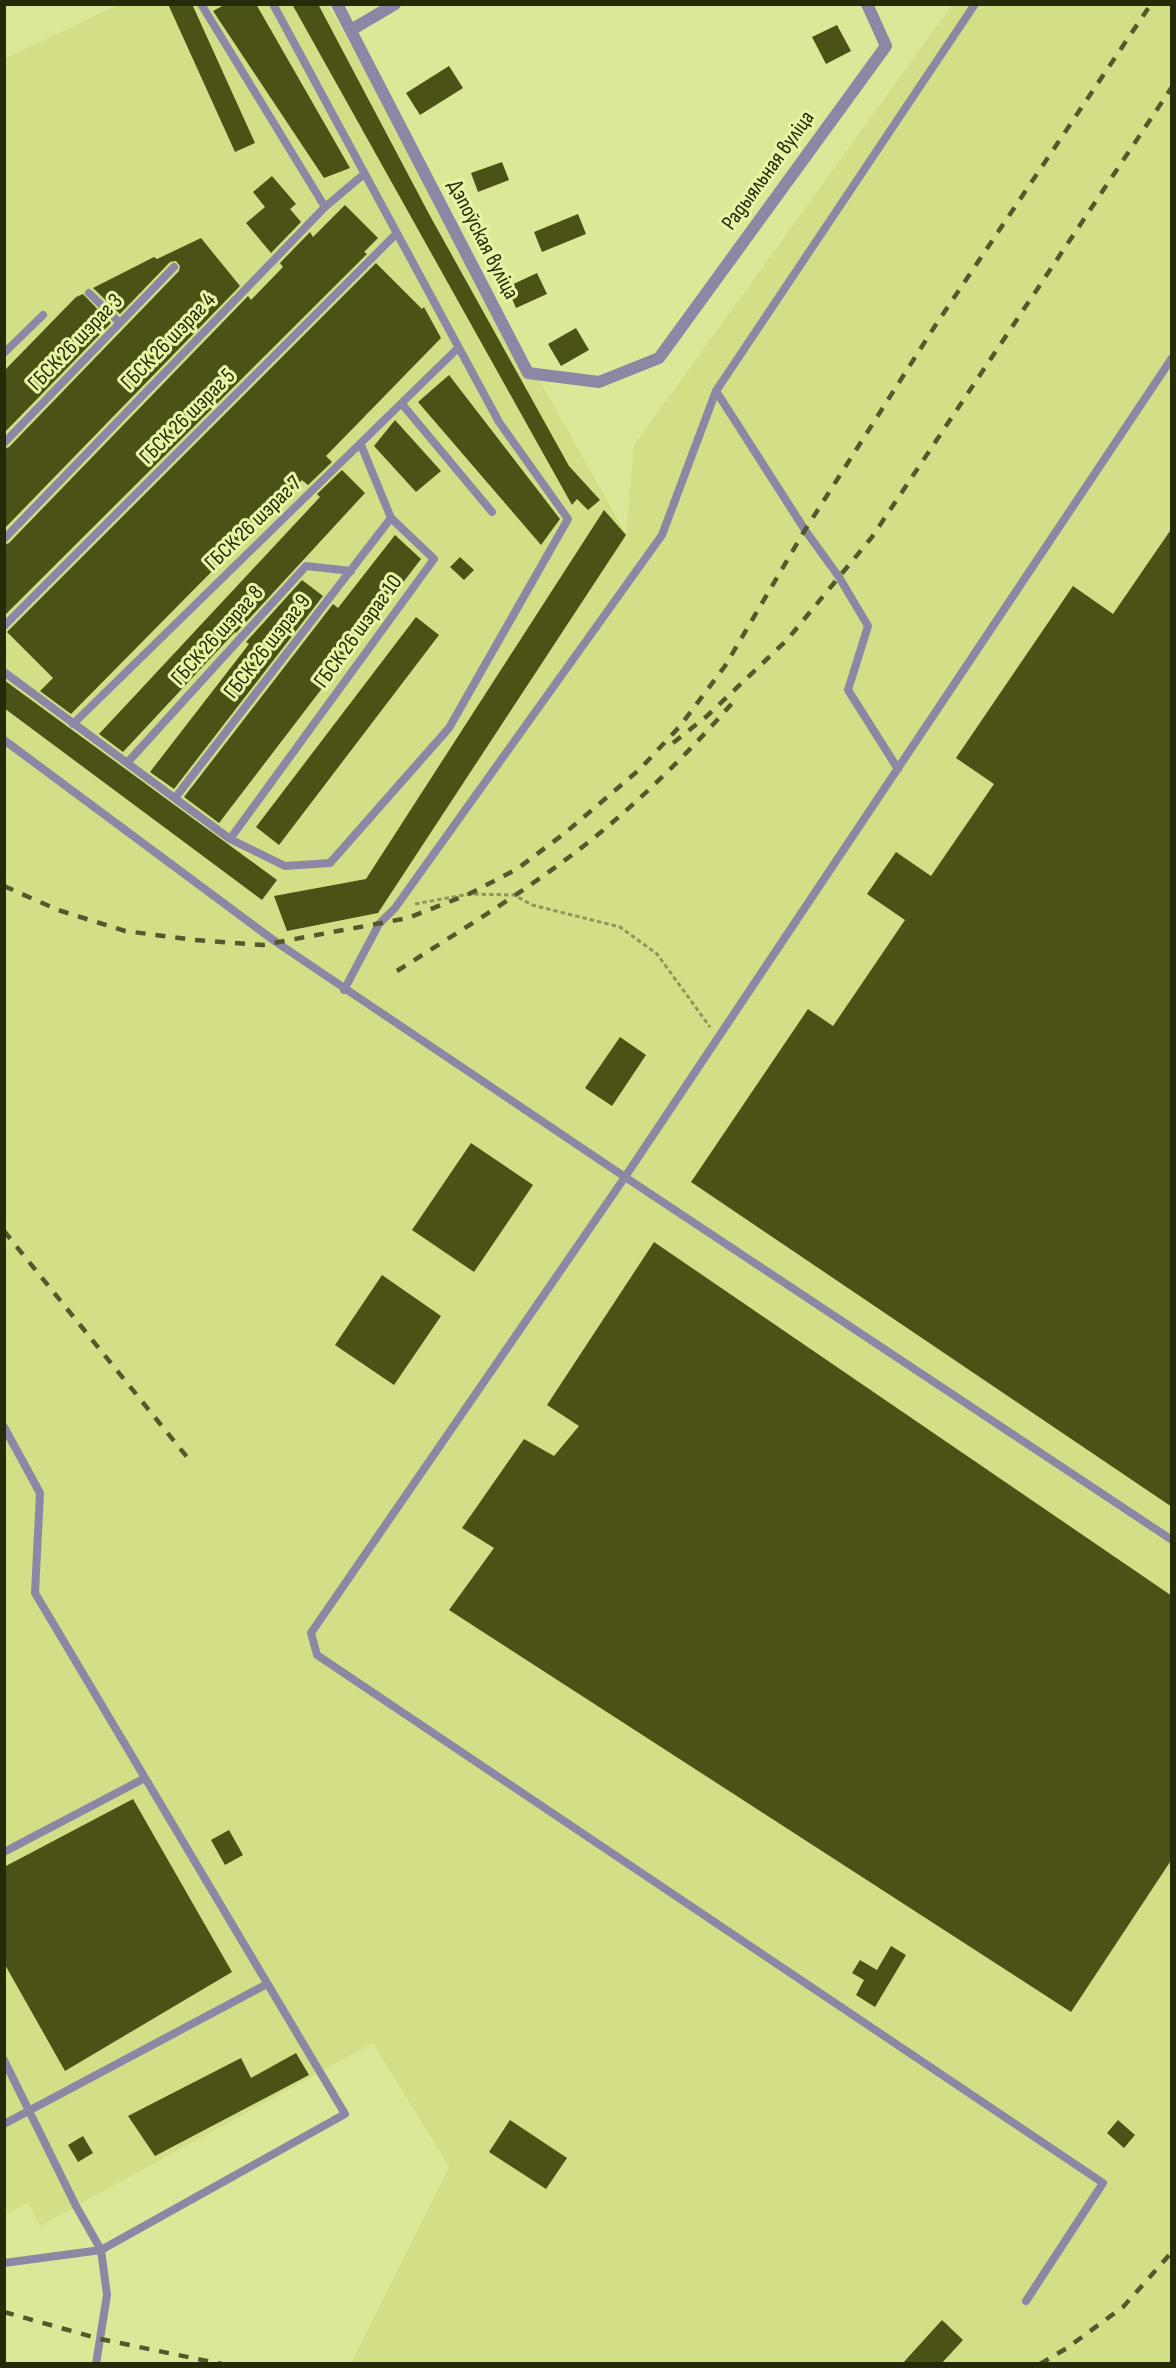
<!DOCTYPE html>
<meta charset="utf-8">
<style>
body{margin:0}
#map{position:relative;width:1176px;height:2368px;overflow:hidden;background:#dde798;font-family:"Sofia Sans Condensed",sans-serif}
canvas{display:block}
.frame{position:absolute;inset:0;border:6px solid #272a09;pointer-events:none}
</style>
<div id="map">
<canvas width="1176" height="2368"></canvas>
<div class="frame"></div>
</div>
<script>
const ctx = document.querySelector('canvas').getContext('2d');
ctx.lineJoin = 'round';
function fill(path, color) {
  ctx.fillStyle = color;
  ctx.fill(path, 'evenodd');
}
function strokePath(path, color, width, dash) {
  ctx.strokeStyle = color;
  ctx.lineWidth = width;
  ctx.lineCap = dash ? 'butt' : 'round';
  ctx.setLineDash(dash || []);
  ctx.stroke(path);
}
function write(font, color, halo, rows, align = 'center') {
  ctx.font = font + ' "Sofia Sans Condensed",sans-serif';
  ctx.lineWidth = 6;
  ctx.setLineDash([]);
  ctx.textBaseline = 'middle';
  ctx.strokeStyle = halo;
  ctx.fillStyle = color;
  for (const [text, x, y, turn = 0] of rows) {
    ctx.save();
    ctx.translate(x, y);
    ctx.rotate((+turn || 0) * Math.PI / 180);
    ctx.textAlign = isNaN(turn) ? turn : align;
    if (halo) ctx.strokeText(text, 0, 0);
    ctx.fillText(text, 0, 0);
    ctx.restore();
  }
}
const built = new Path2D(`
 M118,5H328L626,534L634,445L952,5H1171V2363H351L449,2167L373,2043L40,2226L28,2203L5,2215L4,59Z`);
const building = new Path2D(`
 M168,4H192L255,143L235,152Z
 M226,4H256L350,168L324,178L213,11Z
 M292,4H318L429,214L569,466L600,500L588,510L577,499L572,505Z
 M837,25L851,51L826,64L812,37Z
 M449,66L463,88L420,115L406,93Z
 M502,162L509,180L478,192L471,173Z
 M272,176L296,204L290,209L301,222L271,253L246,223L265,207L253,192Z
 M345,205L378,238L364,252L367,254L4,616V545L9,543L248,296L251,300L283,267L280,263L310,232L313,237Z
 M578,214L586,234L542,252L534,232Z
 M201,238L240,286L4,529V449L9,447L179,271L180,266L176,261L170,262L120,314L93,288L154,257L157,259Z
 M376,263L422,309L424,307L441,338L326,456L332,462L308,485L302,480L71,714L40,691L53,678L7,632Z
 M537,273L547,294L516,308L507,287Z
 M83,294L111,323L4,433V371L76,297Z
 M576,328L589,350L561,366L548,344Z
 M449,375L560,519L541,545L418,402Z
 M395,420L441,471L416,492L374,446Z
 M342,470L365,493L236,633L235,632L123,752L99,734L320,497L317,494Z
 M604,510L626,535L378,913L287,931L274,896L366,879Z
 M1172,528V1507L691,1182L808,1009L833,1026L905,920L867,894L896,852L931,876L994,784L956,758L1073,586L1113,614Z
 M395,535L421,559L219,823L184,797L333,604L338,608Z
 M460,557L474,570L464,580L450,567Z
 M302,580L323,596L174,789L150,772L249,644L246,642Z
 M416,617L439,635L279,845L256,827Z
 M4,680L277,880L262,900L4,708Z
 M620,1037L646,1055L612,1106L585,1088Z
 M471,1143L533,1185L474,1272L412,1230Z
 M654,1242L1172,1596V1859L1071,2012L449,1610L494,1548L462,1528L524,1439L554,1456L579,1426L547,1405Z
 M382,1275L441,1316L394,1385L335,1345Z
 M133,1799L232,1972L65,2071L4,1963V1867Z
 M229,1830L243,1855L225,1865L211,1840Z
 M891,1946L906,1955L875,2007L856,1995L864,1980L852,1973L860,1960L877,1970Z
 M296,2053L309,2075L155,2156L128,2116L241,2058L251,2078Z
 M510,2120L567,2158L546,2189L489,2152Z
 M1118,2120L1135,2135L1124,2148L1107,2133Z
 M83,2136L93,2153L78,2162L68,2145Z
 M942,2320L963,2340L941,2364H902Z`);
const path = new Path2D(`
 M415,904L469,894L514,895L532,905L620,927L657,954L710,1027`);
const service = new Path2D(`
 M201,4L325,207
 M89,293L120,323
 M4,353L43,315
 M1172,358L625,1177L1172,1540
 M716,391L805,530L839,577L868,626L848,690L898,769
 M402,404L492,512
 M4,443L174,267
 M4,539L325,207L364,174
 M4,626L396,234
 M4,672L230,839L285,866L330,863L449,728L568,519L499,422L273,4
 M73,724L458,348
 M4,740L276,942L625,1177L311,1633L317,1655L1103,2183L1026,2301
 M127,763L306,566L351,571
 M175,798L391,518
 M230,839L434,559L391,518L361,445
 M344,990L379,924L395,908L662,535L716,391L975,4
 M4,1427L40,1493L35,1593L345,2114L101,2250L4,2263
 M4,1852L145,1778
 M4,2060L76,2206L101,2250L107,2295L96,2364
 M4,2124L267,1984`);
const minor = new Path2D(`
 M337,4L528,373L599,382L659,358L886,46L867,4
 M351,30L395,4`);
const rail = new Path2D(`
 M673,743L707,716L787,640L872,537L1172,87
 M4,886L58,910L125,931L195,940L263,945L408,918L469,894L517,869L565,833L640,769L680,726L725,666L805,530L935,326L1151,4
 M397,971C466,927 538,884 601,832C648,793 694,747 734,701
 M4,1231L187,1457
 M4,2312L100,2339L222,2364
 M1040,2364L1067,2348L1123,2307L1172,2252`);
const streetNames = [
 ["Радыяльная вуліца",769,171,-54],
 ["Дэпоўская вуліца",482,240,63],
 ["ГБСК 26 шэраг 4",169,342,-46],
 ["ГБСК 26 шэраг 3",76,343,-46],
 ["ГБСК 26 шэраг 5",188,417,-45],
 ["ГБСК 26 шэраг 7",254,524,-44],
 ["ГБСК 26 шэраг 10",359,632,-54],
 ["ГБСК 26 шэраг 8",218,636,-48],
 ["ГБСК 26 шэраг 9",268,647,-52]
];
fill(built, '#d4de87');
fill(building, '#4c5216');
strokePath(path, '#8f965b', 3, [4.5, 3]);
strokePath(service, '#8d87a5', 8);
strokePath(minor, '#8d87a5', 12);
strokePath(rail, '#54582c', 4.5, [10, 10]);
write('22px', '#272a09', '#eaf4a5', streetNames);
</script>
